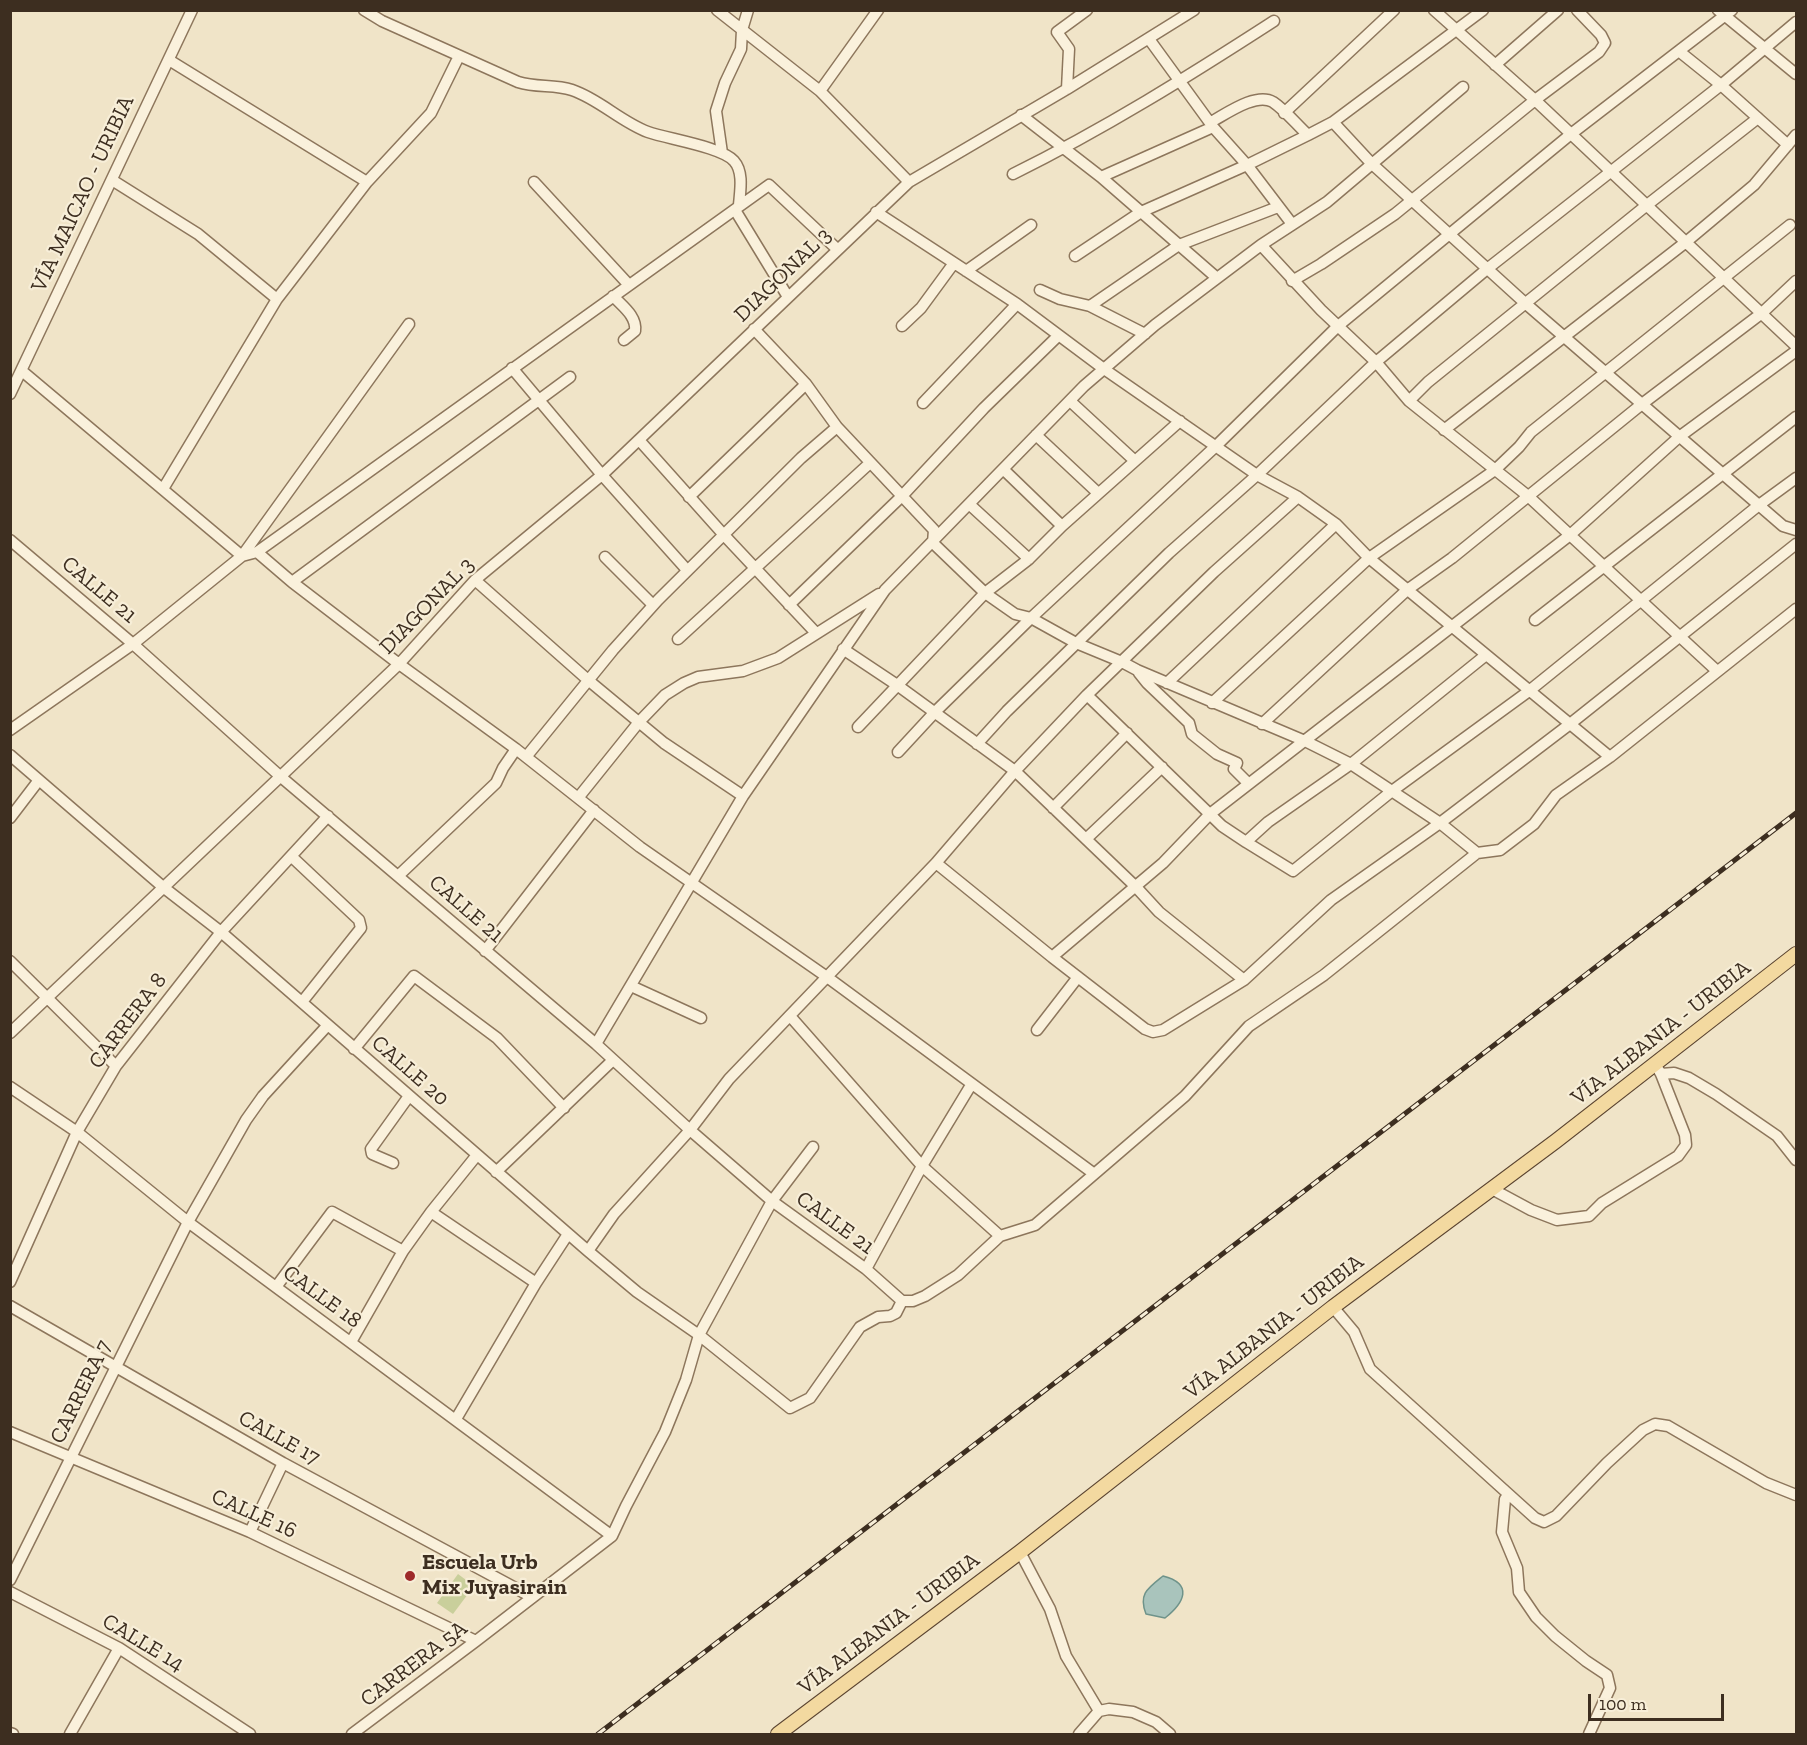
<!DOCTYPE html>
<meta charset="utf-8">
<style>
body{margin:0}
#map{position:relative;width:1807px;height:1745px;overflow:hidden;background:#f0e4c8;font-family:"Zilla Slab",serif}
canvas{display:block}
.frame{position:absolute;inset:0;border:12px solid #3d2e20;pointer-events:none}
.scale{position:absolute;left:1588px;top:1694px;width:136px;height:27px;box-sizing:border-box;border:3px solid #3d2e20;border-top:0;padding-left:8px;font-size:18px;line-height:21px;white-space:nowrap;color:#3d2e20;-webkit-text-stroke:4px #f7eed8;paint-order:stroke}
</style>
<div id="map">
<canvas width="1807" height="1745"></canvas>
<div class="frame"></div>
<div class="scale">100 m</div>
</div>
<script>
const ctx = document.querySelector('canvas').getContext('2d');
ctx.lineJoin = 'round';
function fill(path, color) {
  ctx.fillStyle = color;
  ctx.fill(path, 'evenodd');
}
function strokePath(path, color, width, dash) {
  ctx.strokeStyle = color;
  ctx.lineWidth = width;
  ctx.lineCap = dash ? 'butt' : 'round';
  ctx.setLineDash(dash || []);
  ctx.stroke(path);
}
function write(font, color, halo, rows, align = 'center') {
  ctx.font = font + ' "Zilla Slab",serif';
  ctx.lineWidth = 4.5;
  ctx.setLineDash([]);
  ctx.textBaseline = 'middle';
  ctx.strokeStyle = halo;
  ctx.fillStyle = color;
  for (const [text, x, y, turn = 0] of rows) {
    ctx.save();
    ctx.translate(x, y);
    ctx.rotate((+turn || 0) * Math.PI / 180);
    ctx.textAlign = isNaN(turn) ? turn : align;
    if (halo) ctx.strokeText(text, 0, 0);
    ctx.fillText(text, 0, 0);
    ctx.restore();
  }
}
const green = new Path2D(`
 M458,1574L474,1586L453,1614L437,1603Z`);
const water = new Path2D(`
 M1163,1576C1194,1584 1184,1603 1165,1618L1146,1614C1138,1594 1148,1588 1163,1576Z`);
const minor = new Path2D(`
 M364,10L382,21L518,82C537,88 554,84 572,90C599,99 621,122 648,132C668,139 722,147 734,161C744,172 740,192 739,205
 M717,10L820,91L909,182
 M1434,10L1535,100L1796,346
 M1718,10L1796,74
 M1149,39L1213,127L1247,165L1292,224
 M1680,52L1721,85L1788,145
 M169,60L367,182
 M1495,65L1558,10
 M1067,89L1069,49L1057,32L1087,10
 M820,91L878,10
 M1284,113L1394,10
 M1021,115L1101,177L1217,278
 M1211,122C1226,114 1256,92 1273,102C1285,110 1297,125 1308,135L1333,122L1371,163L1525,303L1783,526L1796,530
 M1333,122L1483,10
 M722,153L716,111L725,83L741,49L742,30L748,10
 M1013,174C1104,129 1189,76 1274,21
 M1101,177L1213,127
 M112,180L198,234L277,299
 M534,182L629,285
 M735,210L788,297
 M876,212L1017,304L1104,369L1257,475L1298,497L1336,524L1369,558L1610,757
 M1261,245L1321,310L1376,362L1409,401L1528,496L1570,535L1679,437L1796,351
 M1075,256L1141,212L1247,165L1308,135
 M966,271L1031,225
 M1292,281L1321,264L1395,214L1535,100L1599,52L1605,43L1601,35L1577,10
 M1040,290L1060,299L1090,306L1145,334
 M613,296C622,306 637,316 635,331L624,340
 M1090,306L1179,245L1278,207
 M902,326L921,308L954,263
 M754,329L806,384L837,427L934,530L933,543L985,593L1015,614L1031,618L1076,643L1122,662L1137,670L1305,741L1351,764L1440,823L1477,853
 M512,368L602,475L687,570
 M22,371L242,556L257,552L292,582L399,664L516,749L640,847L827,977L1093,1173
 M10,394L192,10
 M1070,401L1135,461
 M1409,401L1428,382L1647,205L1758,118
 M923,403L1017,304
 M1444,430L1686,242L1754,185L1796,135
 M1036,435L1098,493
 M639,440L723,534L816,633
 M1003,469L1062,526
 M163,489L277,299L367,182L431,113L459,56
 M689,497L806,384
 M969,504L1029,559
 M10,540L133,644L281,777L596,1044L690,1130L772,1201L866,1269L902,1301
 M257,552L769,185L837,249
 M605,557L653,605
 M475,580L588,680L664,743L743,796
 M292,582L570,377
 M789,605L902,496L984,408L1058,336
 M1535,620L1796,417
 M678,639L870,463
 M843,649L897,685L1015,771L1136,887L1159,912L1244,980
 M1139,673L1147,683L1189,723L1192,734L1217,754L1237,763L1234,769L1249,784
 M1167,683L1336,524
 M1087,695L1222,826L1246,842L1268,822L1351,764L1486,655
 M1212,703L1369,558L1495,470L1519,447L1531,432L1790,225
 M1262,724L1407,590L1452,558L1642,404L1762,313L1796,281
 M858,727L985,593L1029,559L1062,526L1180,421
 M10,730L133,644L242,556L409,324
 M977,744L1007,711L1169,553L1257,475L1376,362L1487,269L1721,85L1796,22
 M898,752L935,712L1031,618L1216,446L1338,326L1571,134L1732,10
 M10,755L163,887L221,932L588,1251L637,1292L699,1335L790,1408L810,1398L860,1327L878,1317L890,1316L896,1313L902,1301
 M526,757L613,650L658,600L801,458L837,427
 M578,798L639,722L665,695L684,683L698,677L743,671L778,658L879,594
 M1053,808L1127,733
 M10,818L39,780
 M1086,839L1162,767
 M1246,842L1293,871L1392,791L1529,691L1759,505L1796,478
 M292,857L359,920L361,928L302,1002
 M936,863L1052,957L1163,863L1210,814L1570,535L1717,671
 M398,876L496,783L503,768L516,749
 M485,951L594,810
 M1052,957L1145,1029L1153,1032L1163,1030L1244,980L1331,900L1440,823L1570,724L1796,544
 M10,961L116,1066
 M631,986L701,1018
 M790,1016L922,1166L1000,1236
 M1037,1030L1078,977
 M10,1033L399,664L475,580L602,475L909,182L1067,89L1194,10
 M596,1044L743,796L885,590L1084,386L1155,325L1261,245L1327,202L1463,87
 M354,1049L414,976L497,1038L564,1108
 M1661,1074L1674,1073L1689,1078L1716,1094L1777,1136L1796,1160
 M10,1087L77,1132L188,1222L612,1536
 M393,1163L372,1154L371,1149L409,1096
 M496,1172L613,1060
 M1492,1189L1531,1210L1557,1220L1589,1216L1602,1203L1678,1156L1686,1145L1685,1135L1661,1074L1655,1064
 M431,1212L536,1283
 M588,1251L614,1214L690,1130L729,1079L936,863L1015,771L1087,695L1214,572L1298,497
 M866,1269L922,1166L971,1085
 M10,1282L77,1132L116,1066L221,932L328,816
 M276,1287L332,1212L403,1251
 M902,1301H913L925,1296L958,1275L1000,1236L1035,1225L1185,1096L1249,1026L1324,975L1477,853L1500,850L1534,824L1556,795L1610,757L1796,609
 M10,1306L283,1463L532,1597
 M1333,1307L1354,1332L1370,1369L1535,1518L1544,1522L1556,1516L1607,1463L1643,1430L1655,1424L1668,1426L1766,1483L1796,1495
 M351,1342L403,1251L431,1212L477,1155
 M456,1419L536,1283L568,1234
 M10,1432L250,1532L476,1641
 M1509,1495L1505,1499L1502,1532L1517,1568L1519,1592L1536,1617L1555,1636L1586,1661L1607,1675L1610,1688L1589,1734
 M250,1532L283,1463
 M1020,1552L1050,1609L1066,1656L1099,1711
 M10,1580L188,1222L246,1120L263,1096L327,1026
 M10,1592L119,1648L250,1734
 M10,1733L13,1734
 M70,1734L119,1648
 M352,1734L476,1641L612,1536L626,1506L665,1432L686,1380L699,1335L772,1201L813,1147
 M1079,1734L1099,1711L1109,1709L1133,1712L1156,1722L1170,1734`);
const major = new Path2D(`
 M778,1734L1020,1552L1333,1307L1556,1141L1796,954`);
const rail = new Path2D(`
 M598,1734L1796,813`);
const markers = [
 [410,1576,6,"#9e2a2b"]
];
const streetNames = [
 ["VÍA MAICAO - URIBIA",83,194,-65],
 ["DIAGONAL 3",783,275,-44],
 ["CALLE 21",99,590,40],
 ["DIAGONAL 3",427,606,-46],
 ["CALLE 21",466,909,41],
 ["CARRERA 8",128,1021,-53],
 ["VÍA ALBANIA - URIBIA",1661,1033,-38],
 ["CALLE 20",410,1071,41],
 ["CALLE 21",835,1223,36],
 ["CALLE 18",322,1297,36],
 ["VÍA ALBANIA - URIBIA",1274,1327,-38],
 ["CARRERA 7",81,1392,-64],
 ["CALLE 17",279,1438,29],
 ["CALLE 16",254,1514,24],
 ["VÍA ALBANIA - URIBIA",889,1624,-37],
 ["CALLE 14",143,1643,31],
 ["CARRERA 5A",414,1664,-37]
];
const poiNames = [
 ["Escuela Urb",422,1563],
 ["Mix Juyasirain",422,1588]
];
fill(green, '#c9cf9b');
fill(water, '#a9c4bc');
strokePath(water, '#6f938a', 1.5);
strokePath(minor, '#8d765c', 13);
strokePath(major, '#5b4430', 16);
strokePath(minor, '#faf1dc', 10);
strokePath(major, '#f3d9a0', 14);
strokePath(rail, '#3d2e20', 5);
strokePath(rail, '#f7eed8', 3, [9]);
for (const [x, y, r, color] of markers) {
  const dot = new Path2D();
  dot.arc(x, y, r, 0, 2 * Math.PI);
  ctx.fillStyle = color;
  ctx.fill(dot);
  strokePath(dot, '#f7eed8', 2);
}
write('22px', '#3d2e20', '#f7eed8', streetNames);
write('bold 22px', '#3d2e20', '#f7eed8', poiNames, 'left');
</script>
